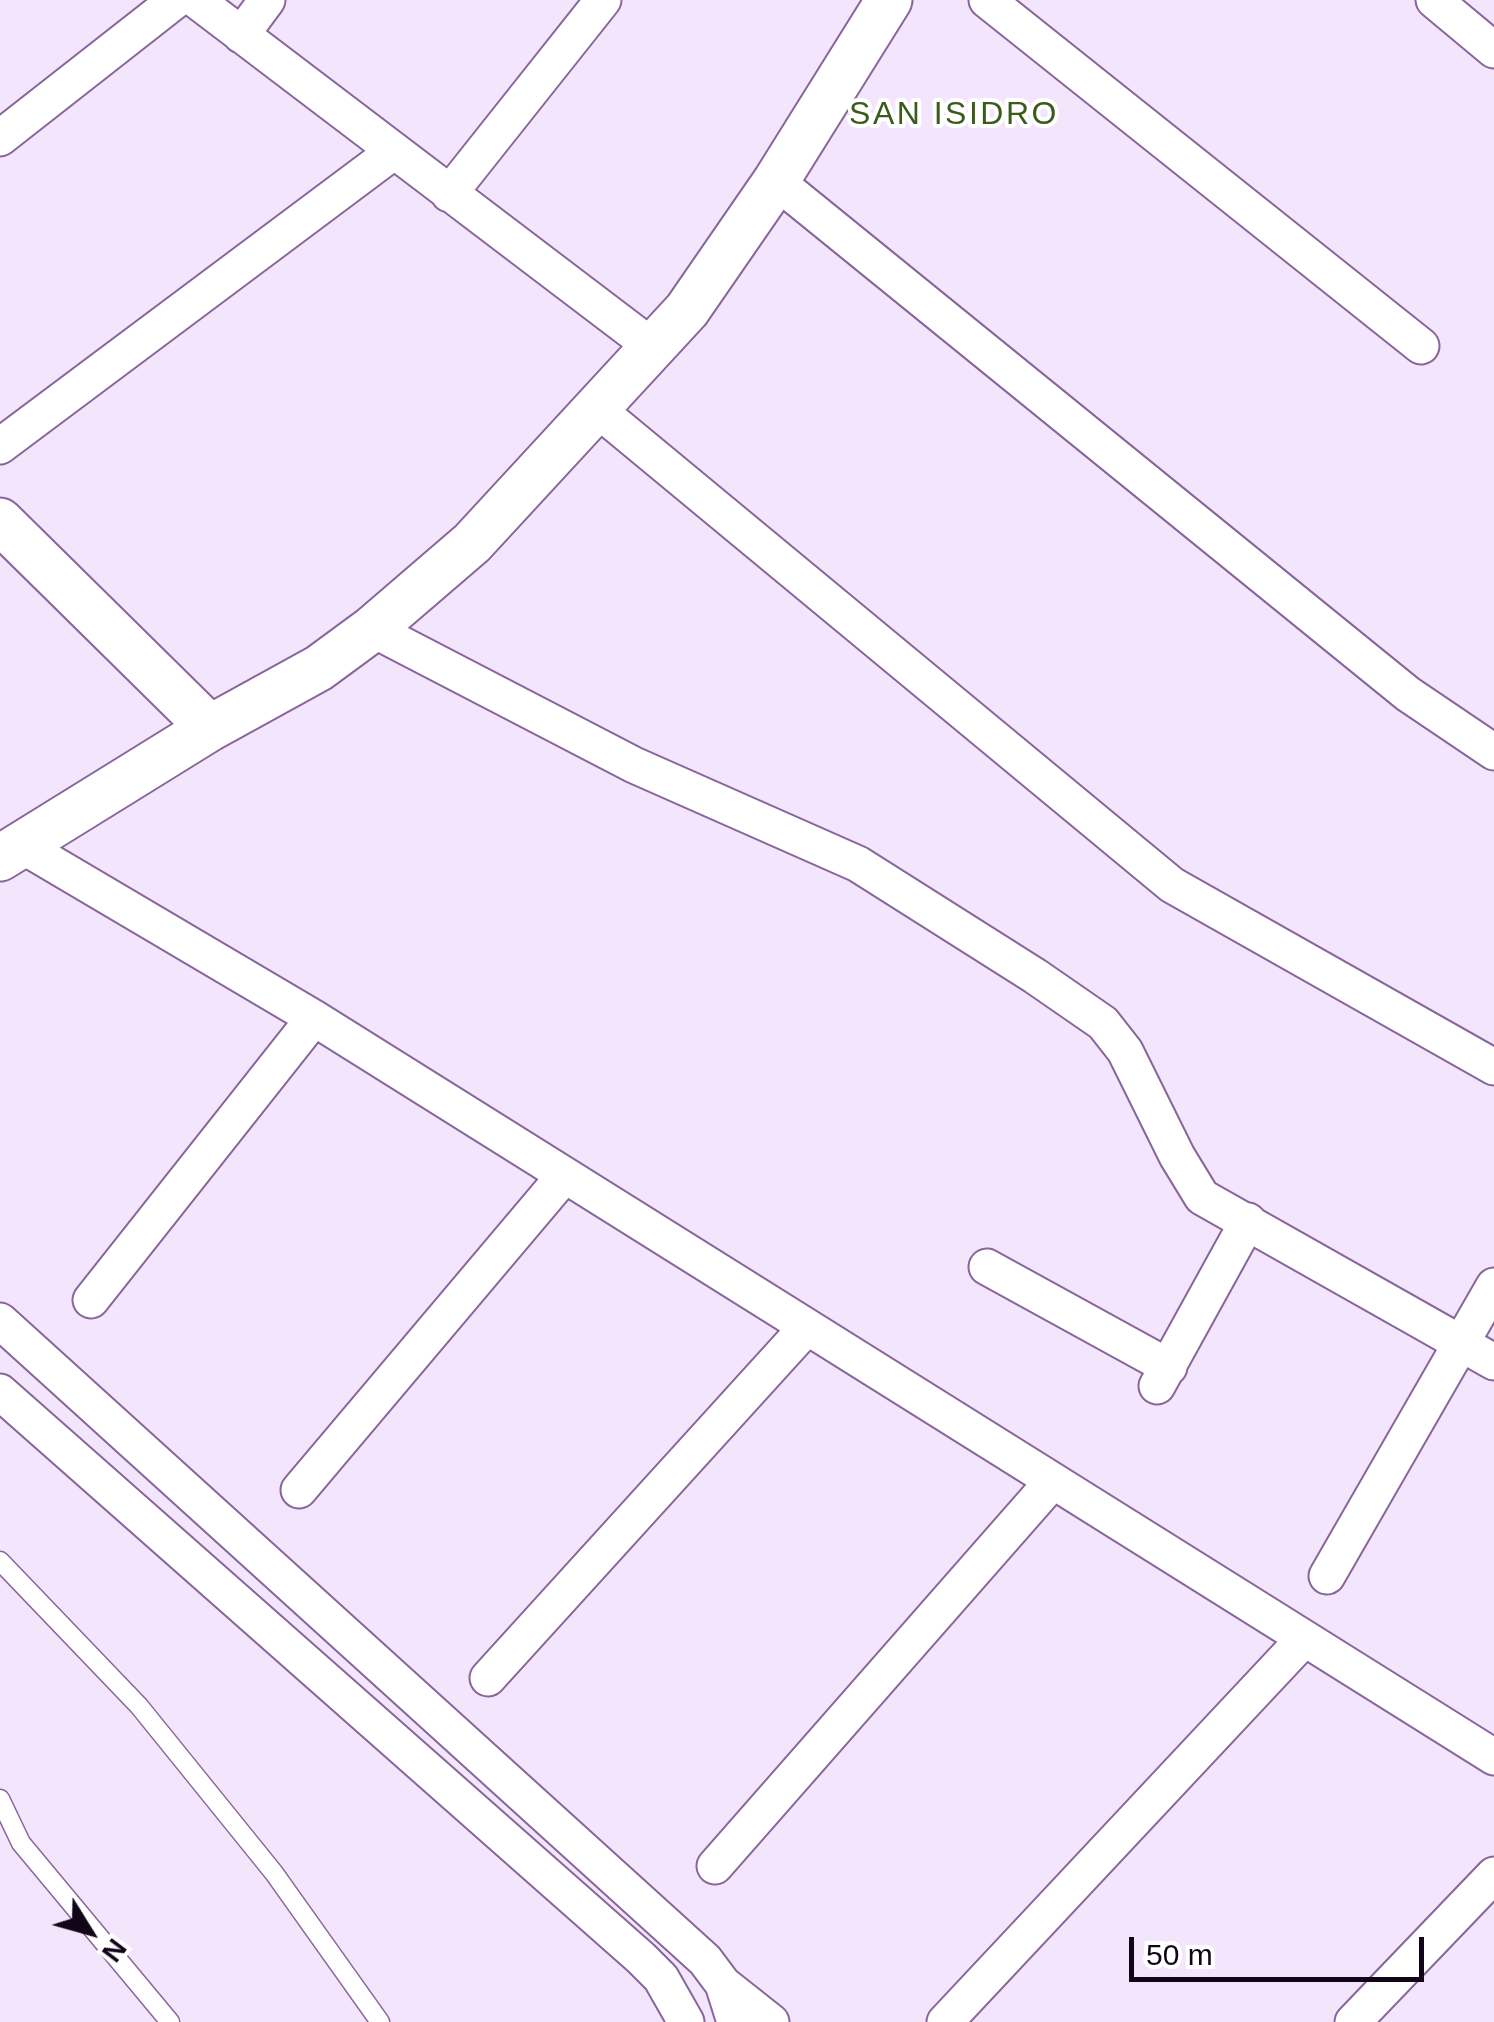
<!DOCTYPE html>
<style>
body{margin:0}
#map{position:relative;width:1494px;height:2022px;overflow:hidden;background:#f3e5fc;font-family:Arial,sans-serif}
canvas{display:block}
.north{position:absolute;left:40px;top:1882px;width:100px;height:100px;-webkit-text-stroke:8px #fff;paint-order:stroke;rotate:127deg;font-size:28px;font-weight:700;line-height:40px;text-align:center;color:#110518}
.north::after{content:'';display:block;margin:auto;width:35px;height:45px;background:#110518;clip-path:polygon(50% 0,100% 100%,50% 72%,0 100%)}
.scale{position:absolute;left:1129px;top:1937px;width:295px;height:45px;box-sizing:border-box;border:5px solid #110518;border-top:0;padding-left:12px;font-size:30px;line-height:35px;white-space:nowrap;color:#110518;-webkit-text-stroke:8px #fff;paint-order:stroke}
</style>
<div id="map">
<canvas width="1494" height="2022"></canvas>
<div class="north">N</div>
<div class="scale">50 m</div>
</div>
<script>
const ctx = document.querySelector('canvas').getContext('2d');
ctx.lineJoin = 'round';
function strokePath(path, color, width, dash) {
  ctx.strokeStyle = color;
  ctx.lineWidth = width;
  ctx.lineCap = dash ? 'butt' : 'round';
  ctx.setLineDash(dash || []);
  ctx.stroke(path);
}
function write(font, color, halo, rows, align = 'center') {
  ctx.font = font + ' Arial,sans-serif';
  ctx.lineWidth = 8;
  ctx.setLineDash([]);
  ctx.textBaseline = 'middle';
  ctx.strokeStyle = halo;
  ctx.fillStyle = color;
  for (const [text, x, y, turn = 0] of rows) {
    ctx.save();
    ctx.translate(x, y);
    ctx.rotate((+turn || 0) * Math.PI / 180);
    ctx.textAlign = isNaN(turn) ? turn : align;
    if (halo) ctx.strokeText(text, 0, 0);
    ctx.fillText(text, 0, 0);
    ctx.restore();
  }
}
const service = new Path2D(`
 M0,1561L139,1706L274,1873L380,2022
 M0,1799L21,1843L170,2022`);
const minor = new Path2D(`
 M196,0L654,348
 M987,0L1421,346
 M1434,0L1494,50
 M241,35L267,0
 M0,138L176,0
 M776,181L1408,694L1494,752
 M449,194L603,0
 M597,409L1172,885L1494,1067
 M0,446L393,152
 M372,629L634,765L858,864L1035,976L1103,1023L1125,1051L1177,1156L1202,1197L1494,1362
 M21,845L314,1018L1494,1757
 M987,1267L1169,1367
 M91,1300L314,1018
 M0,1321L705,1960L723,1984L735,2022
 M1157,1386L1248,1221
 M0,1392L641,1958L661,1978L686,2022
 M299,1490L564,1176
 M1327,1576L1494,1286
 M488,1678L806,1328
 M715,1866L1052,1482
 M723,1984L771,2022
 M945,2022L1303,1640
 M1353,2022L1494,1875`);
const tertiary = new Path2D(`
 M0,521L210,728
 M0,858L210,728L319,668L372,629L472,543L687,310L776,181L889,0`);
const neighbourhoodNames = [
 ["SAN ISIDRO",954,115]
];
strokePath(service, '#88669b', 21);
strokePath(minor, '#88669b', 39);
strokePath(tertiary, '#88669b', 49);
strokePath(service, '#fff', 18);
strokePath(minor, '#fff', 35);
strokePath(tertiary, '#fff', 45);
ctx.letterSpacing = '2.5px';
write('32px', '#3a5b1b', '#fff', neighbourhoodNames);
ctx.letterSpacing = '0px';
</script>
